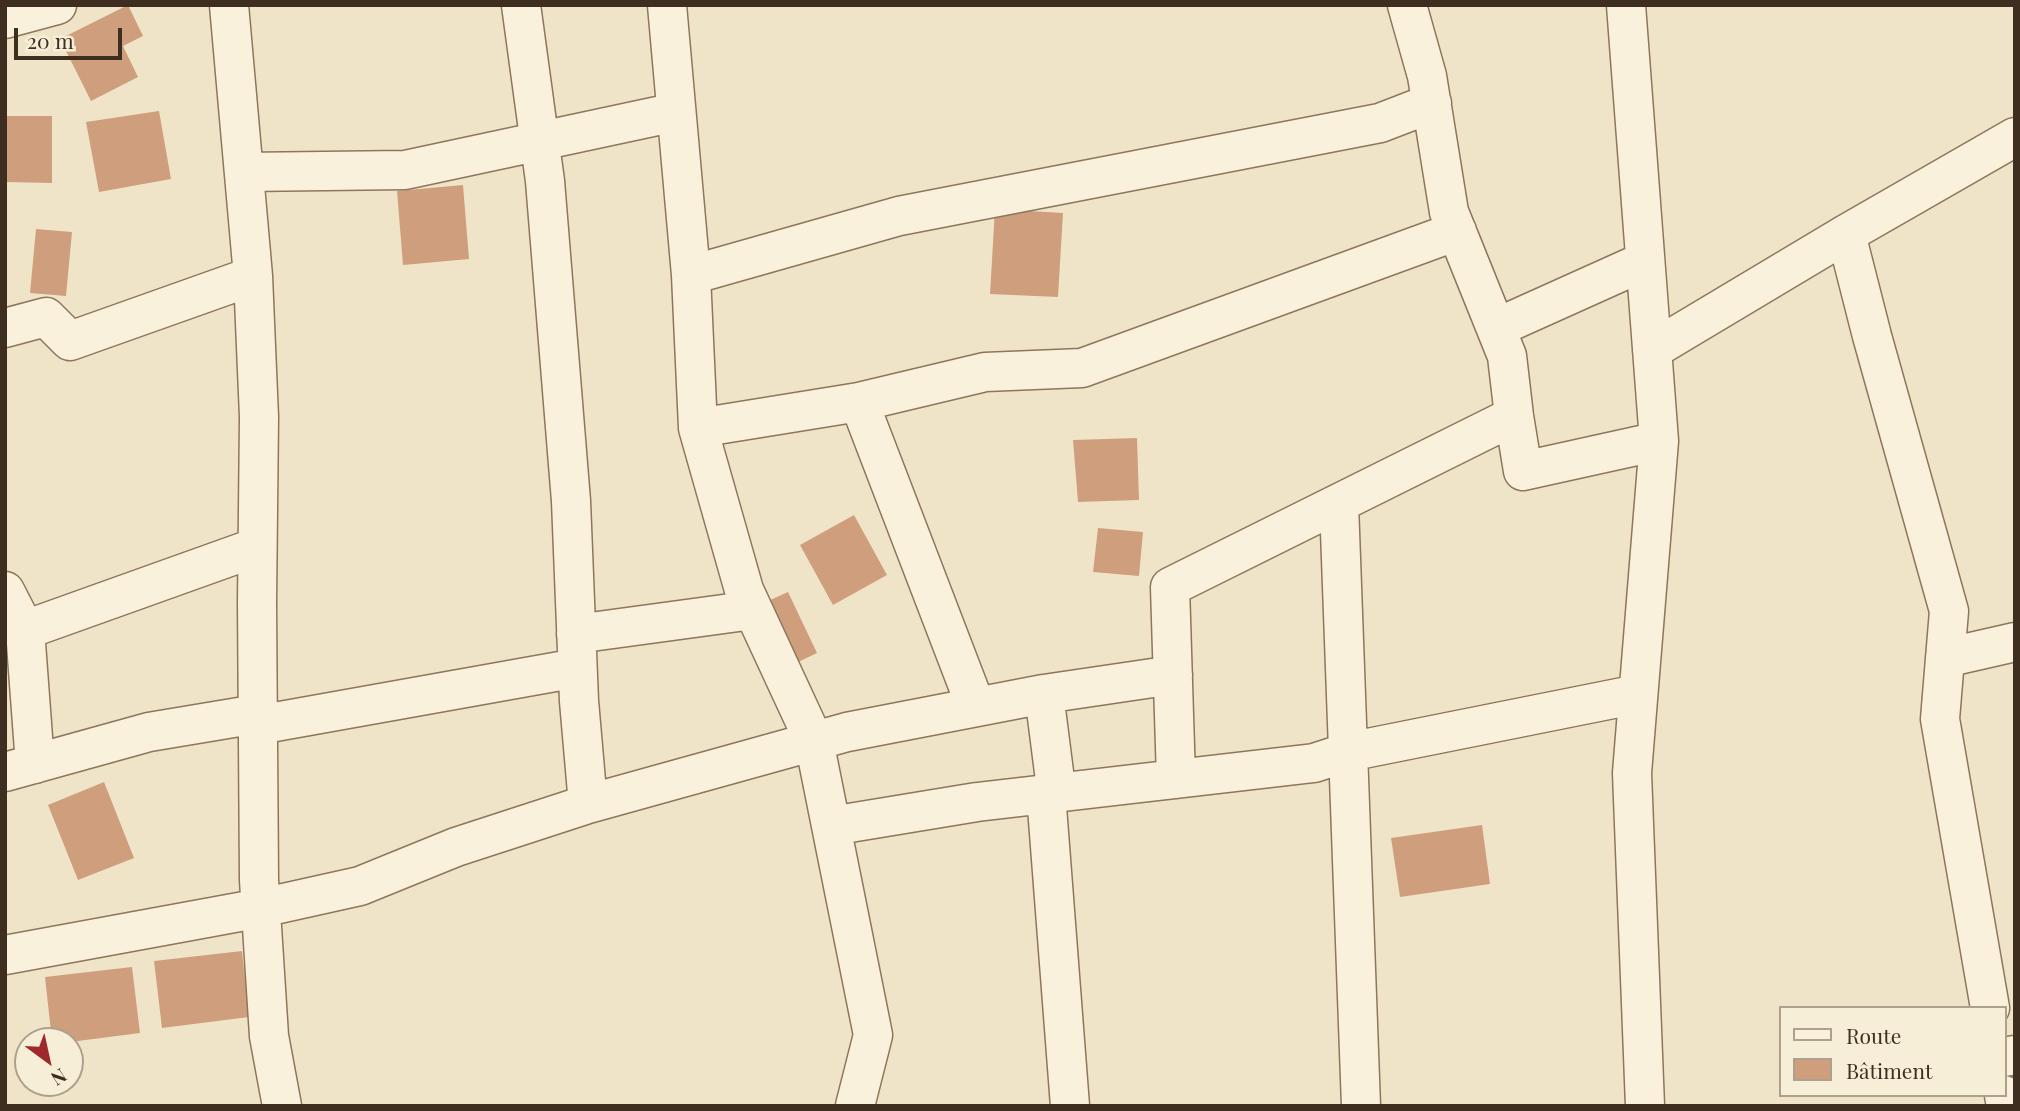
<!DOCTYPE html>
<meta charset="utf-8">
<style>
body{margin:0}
#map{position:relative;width:2020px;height:1111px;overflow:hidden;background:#f0e4c8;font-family:"Playfair Display",serif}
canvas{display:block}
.frame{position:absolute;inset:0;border:7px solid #3d2e20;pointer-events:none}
.legend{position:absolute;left:1779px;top:1006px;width:228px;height:91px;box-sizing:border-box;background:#f7eed8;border:2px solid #ada18e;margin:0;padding:9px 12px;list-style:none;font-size:21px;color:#3d2e20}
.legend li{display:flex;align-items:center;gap:14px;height:35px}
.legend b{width:35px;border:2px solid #ada18e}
.north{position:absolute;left:14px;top:1027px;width:70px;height:70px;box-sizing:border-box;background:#f7eed8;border:2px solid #ada18e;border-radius:50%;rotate:147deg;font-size:19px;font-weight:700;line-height:28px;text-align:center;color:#3d2e20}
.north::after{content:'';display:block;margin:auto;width:24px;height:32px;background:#9e2a2b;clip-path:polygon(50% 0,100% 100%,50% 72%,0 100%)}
.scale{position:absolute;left:14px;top:28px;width:108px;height:32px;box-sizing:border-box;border:4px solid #3d2e20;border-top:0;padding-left:9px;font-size:21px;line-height:24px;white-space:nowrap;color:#3d2e20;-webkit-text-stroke:5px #f7eed8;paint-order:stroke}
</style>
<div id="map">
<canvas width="2020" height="1111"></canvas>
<div class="frame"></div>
<ul class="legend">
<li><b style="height:9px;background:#faf1dc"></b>Route</li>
<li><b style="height:19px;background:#cf9f7d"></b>Bâtiment</li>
</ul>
<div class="north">N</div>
<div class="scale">20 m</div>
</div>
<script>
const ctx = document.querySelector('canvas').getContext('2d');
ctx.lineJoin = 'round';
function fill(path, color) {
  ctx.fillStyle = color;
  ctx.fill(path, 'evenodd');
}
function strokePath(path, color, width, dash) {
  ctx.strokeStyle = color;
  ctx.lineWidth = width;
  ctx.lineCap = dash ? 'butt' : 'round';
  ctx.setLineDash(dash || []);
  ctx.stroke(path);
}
const building = new Path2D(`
 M128,5L143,36L123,46L138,77L91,101L60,39Z
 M159,111L171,179L99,192L86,122Z
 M5,116H52V183L5,182Z
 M463,185L469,259L403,265L397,191Z
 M995,209L1063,213L1058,297L990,294Z
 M36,229L72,232L66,296L30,293Z
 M1137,438L1139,500L1078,502L1073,440Z
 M854,515L887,575L833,605L800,545Z
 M1098,528L1143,532L1139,576L1093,572Z
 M788,592L817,653L786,668L757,606Z
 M104,782L134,858L78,880L48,805Z
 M1482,825L1490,884L1400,897L1391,838Z
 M242,951L249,1017L162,1028L154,961Z
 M132,967L140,1033L70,1042L52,1041L45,977Z`);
const minor = new Path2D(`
 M229,5L253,276L259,417L257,603L259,880L269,1036L282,1106
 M521,5L545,181L571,501L579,701L588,804
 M667,5L691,275L698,428L744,590L814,741L873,1035L855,1106
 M1407,5L1427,76L1449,212L1507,356L1514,416L1523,471L1659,441
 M1626,5L1659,441L1632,773L1645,1106
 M5,19L57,5
 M244,172L405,170L676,112
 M1846,234L1872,336L1949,611L1940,719L1990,1008
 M691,275L899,216L1380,123L1432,103
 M5,328L46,317L70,341L253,276
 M1496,328L1645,261
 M1652,350L1846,234L2015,137
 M859,402L976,707
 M698,428L859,402L985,372L1082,368L1457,231
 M1339,504L1361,1106
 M5,591L25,630L35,764
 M25,630L257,547
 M576,634L753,610
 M1945,658L2015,642
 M1044,694L1055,780L1046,794L1070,1106
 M5,772L149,732L245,716L258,725L577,668
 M1176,779L1170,587L1514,416
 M831,826L977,802L1314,763L1348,752L1638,694
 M5,955L261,908L360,886L456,847L588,804L847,732L1044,694L1173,675
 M2004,1057L2015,1055
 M2004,1095L2006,1106`);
fill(building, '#cf9f7d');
strokePath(minor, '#8d765c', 41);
strokePath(minor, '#faf1dc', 38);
</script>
